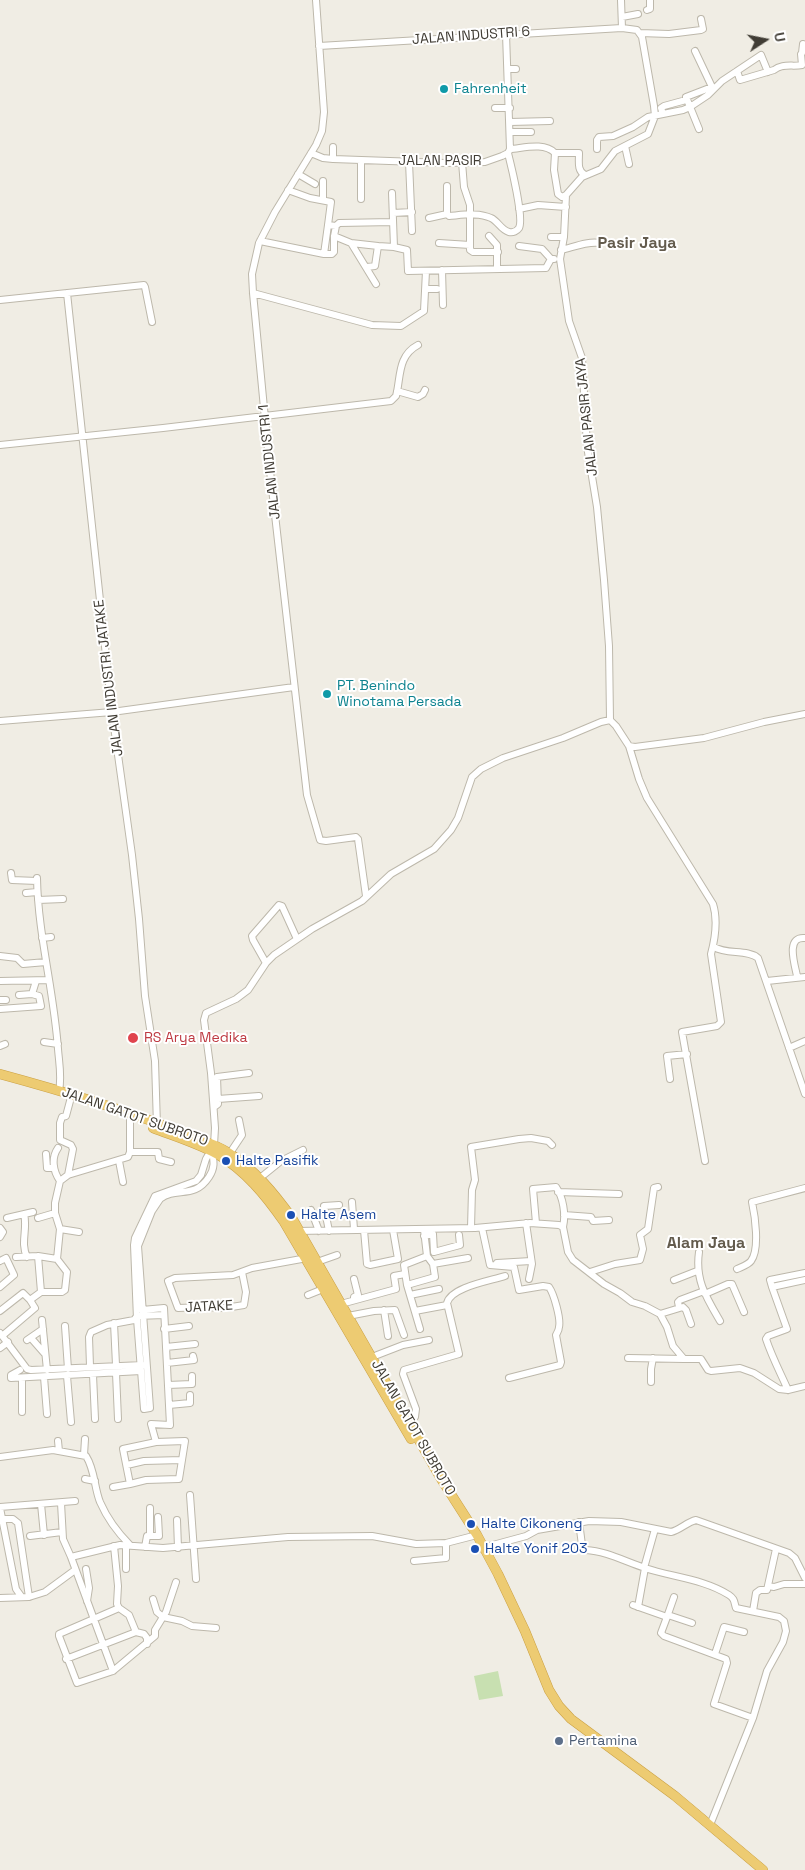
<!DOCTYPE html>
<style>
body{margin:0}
#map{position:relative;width:805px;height:1870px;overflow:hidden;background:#f0ede4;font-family:"Space Grotesk",sans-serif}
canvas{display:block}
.north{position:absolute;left:740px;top:15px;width:50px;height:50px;-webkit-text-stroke:4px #fff;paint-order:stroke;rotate:79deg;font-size:14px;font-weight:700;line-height:20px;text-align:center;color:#413d35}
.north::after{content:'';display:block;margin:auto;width:18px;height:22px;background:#413d35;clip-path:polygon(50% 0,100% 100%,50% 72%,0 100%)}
</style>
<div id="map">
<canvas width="805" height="1870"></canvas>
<div class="north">U</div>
</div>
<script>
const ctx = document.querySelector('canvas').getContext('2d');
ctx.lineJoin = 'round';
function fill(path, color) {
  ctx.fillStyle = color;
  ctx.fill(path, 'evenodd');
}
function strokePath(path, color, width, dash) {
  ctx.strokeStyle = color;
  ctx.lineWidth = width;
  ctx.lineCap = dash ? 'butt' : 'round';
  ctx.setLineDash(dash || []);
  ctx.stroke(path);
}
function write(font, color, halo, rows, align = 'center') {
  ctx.font = font + ' "Space Grotesk",sans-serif';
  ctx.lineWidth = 4;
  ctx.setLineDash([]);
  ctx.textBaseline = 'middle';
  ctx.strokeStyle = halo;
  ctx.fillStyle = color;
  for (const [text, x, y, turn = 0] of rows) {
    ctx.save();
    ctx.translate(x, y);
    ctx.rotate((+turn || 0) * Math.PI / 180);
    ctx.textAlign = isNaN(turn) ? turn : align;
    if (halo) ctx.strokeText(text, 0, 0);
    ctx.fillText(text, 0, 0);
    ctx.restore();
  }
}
const green = new Path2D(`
 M498,1671L503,1696L479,1700L474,1676Z`);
const minor = new Path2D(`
 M316,0L324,112L322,131L316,145L275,212L259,243L252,274L253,293L270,471L307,795L320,840L326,841L356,837L358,839L366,896
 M621,0L622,28
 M647,10L650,9V0
 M622,17L638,14
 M640,33L669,34L701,30L703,29L701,19
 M319,46L622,28L637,30L642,37L654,106L655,116L648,134L615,151L601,169L582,177L566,195L564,237L560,259L569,321L582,358L587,446L597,507L604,580L609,646L610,720
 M695,51L713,89
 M508,69H516
 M737,71L740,80L774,70C782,63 793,67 802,65L801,54L802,53L803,44
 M495,108H510
 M663,114L661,108L664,106L686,100
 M510,122L550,121
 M699,129L686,97L712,87
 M510,132H531
 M625,146L629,164
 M510,149C524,148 544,142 555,153L554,170L558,194L562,197L566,195
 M597,149V140L599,137L613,136L633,127L648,117L683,110L690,107L708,95L722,81L761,55L768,72
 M311,153L323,158L333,159L446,163L485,162L502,156L508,153L510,149L506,34
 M555,153H579C579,162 577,171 585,175
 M333,159V147
 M361,161V199
 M409,162L412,231
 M462,162L464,187L470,205V250L473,252H498
 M298,174L315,184
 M447,186V214L449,216C462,215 479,212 491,218C498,221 501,230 509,232C513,233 517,231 519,228C524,219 511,165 508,153
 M288,190L310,198L331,202L328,225L336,226
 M392,193L394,247L407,250L408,271L546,268L551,259
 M323,200V181
 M519,209L538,205L566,207
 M393,213L412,212
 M429,218L447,214
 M334,236L351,243L376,284
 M489,236L497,245V268
 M551,237H564
 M260,241L324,254H332L334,252V236L336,226L339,223L393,222
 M351,243L378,246
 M439,243L470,245
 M519,246L542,249L551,259H554
 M561,250C574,247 587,241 600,243
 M324,254L328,225
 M367,267L375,266L378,246L394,247
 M442,270L443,305
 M426,289H437
 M67,293L112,712L132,855L139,919L145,996L155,1061L157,1126
 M253,293L372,325L401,326L424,311L426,271
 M0,300L144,285L145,287L152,322
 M397,391L418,397L423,394L425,390
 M0,445L163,428L391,401L396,396C401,378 397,356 418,345
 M610,720L616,726L629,746L639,779L647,798L713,904C718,920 715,939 711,954L721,1022L717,1026L682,1032L705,1161
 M0,721L112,712L294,687
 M629,746L635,747L704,738L764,722L805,714
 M11,873L12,880L37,881
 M37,878C38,935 54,991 58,1049C59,1062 62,1077 59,1091
 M26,893L37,892
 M38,900L63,899
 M42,938L51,937
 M714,947C727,955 747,949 758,958L805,1094
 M0,956L17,958L23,964L46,962
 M266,963L253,940L252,936L279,905L282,906L297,939
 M797,976C795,965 785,936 805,938
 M0,981L49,980
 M767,981L805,977
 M19,995L32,994L36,981
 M0,1000H6
 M0,1009L41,1006L39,996L32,994
 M44,1042L58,1044
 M0,1046L5,1044
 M789,1048L805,1041
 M670,1079L667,1056L687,1054
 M218,1099L259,1096
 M214,1107L218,1104L217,1077L249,1073
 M58,1148C51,1158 53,1171 60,1181
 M212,1151C214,1162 215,1168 209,1177C194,1200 176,1186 160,1199L152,1211L138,1246L150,1408L144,1409L137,1319L134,1245L135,1238L155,1196L196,1181L201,1175L206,1159L214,1145L215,1128L211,1073L204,1020L206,1013L236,999L248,990L266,963L274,955L312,929L362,901L391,874L434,849L451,830L458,818L472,777L481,769L503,758L563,738L601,722L610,720
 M130,1152H158L159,1159L171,1162
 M230,1153L242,1135L239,1120
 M46,1154L47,1168H53
 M119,1161L123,1182
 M68,1175L73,1149L71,1145L60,1140V1123L62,1117L66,1116L70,1101
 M260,1178L281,1161L303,1150
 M558,1192L619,1194
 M352,1202L354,1229
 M311,1210L319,1231
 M24,1214C28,1228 20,1243 27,1257
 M564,1215L591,1217L593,1221L609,1220
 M7,1218L33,1212
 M38,1218L55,1213
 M526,1223L532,1264L529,1279
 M536,1223L533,1189L556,1187C563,1197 566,1214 563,1227
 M0,1228L3,1232L0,1237
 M471,1228L472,1190L475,1180L471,1147L519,1139L531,1138L548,1141L552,1145
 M482,1228L490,1265L514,1267L519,1290L543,1286L549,1287C554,1294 561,1319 559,1327C559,1330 557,1333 556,1335L561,1362L560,1365L509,1378
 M60,1229L79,1232
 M364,1230L367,1264L370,1265L398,1259L393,1230
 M424,1230L427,1256L433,1264L468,1258
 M297,1231L475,1228L530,1223L559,1225L563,1227L568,1252L573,1260L604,1284L620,1293L632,1302L645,1306L660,1314L667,1327L673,1346L684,1359H701L708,1370L711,1371L740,1368L754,1373L779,1389L788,1390L805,1386
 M329,1231L324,1206L339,1205
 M424,1236L433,1234L434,1252L460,1245L459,1235
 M699,1252C695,1280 706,1297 720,1321
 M38,1256L41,1292
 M16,1257L38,1256L57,1259
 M0,1261L6,1258L14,1275L0,1287
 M317,1262L337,1255
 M497,1263L531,1261
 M737,1269C741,1267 748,1265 751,1261C760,1249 755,1216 752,1202L805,1188
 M242,1272L246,1292L244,1305L225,1308L204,1307L178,1308L168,1281L175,1278L233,1275L252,1268L307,1258
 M590,1272L615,1264L640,1260L643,1249L640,1235L648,1229L654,1188L658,1187
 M354,1279L358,1295L354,1297V1300
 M674,1280L697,1271
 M407,1285L435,1277L433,1264
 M772,1287L770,1280L805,1273
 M705,1294L728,1284H732L744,1312
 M308,1295L323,1289
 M410,1295L439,1289
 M30,1300L41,1292H62L65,1290L67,1272L57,1259L60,1229L55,1213V1203L60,1181L68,1175L128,1157L130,1152V1119L132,1114
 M341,1304L396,1289L394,1276L405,1274
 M679,1307L678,1302L680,1300L704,1291
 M142,1310L164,1308L170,1425L151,1424L156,1442
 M384,1310L388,1336
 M0,1311L23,1293L30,1300L35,1308L2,1336
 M415,1311L447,1305
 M660,1314L683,1307L686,1310L691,1324
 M348,1316L374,1311L395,1310L404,1335
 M42,1320L47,1370
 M114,1323L116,1365
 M65,1326L68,1369
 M164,1329L189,1326
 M420,1329L407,1285L404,1265L427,1256
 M0,1333L27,1369L31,1370L143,1365
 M31,1338L45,1354
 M27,1340L43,1329
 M166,1347L195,1344
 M0,1348L8,1342
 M372,1357L403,1345L429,1340
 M628,1358L684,1359
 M167,1363L194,1360L193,1356
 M90,1366L89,1337L91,1332L107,1325L134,1320L137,1316L164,1315
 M20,1370L11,1375V1378L141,1371
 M116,1373L118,1419
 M93,1375L95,1419
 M67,1376L71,1422
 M44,1377L47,1414
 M22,1378V1412
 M651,1382V1369L653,1358
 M168,1385L192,1384V1376
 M788,1390C780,1372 772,1357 766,1339L768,1336L787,1329L772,1287L805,1280
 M169,1405L190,1403V1395
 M407,1425L415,1417L416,1409L403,1374L404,1370L459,1354L447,1303C451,1287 490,1281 505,1276
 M58,1441L59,1451
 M185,1441L179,1479L146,1480L130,1484L123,1449L156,1442Z
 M84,1455L85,1439
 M0,1457L53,1450L86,1456C95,1470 94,1487 100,1502C107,1518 118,1533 130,1545
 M127,1465L144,1461L182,1460
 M85,1479L95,1481
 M113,1487L130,1484
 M190,1495L196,1579
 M61,1503L63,1539L71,1557
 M41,1504L44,1535
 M0,1507L75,1501
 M0,1508L16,1589L21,1596
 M2,1519H13L18,1523L29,1597
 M177,1520L178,1548
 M579,1522L582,1545L586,1550C606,1551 626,1562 645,1568C672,1577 704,1579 729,1595C735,1599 734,1602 736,1608L779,1617L784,1621L786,1631L783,1642L767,1671L753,1718L710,1825
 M30,1536L62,1532
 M150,1536V1508
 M126,1545V1569
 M114,1546L118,1586L117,1604L119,1608L129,1615L136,1632
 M145,1547L147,1536H159L158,1517
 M478,1549L526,1536L537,1530L589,1521L621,1522L671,1532C680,1530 687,1522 696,1520L789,1553L795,1558L805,1578
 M414,1561L446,1558V1543
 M644,1568L655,1529
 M86,1569L89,1588L87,1601
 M176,1582L166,1612L155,1630V1636L113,1671L71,1557L120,1545L163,1548L288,1537L372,1536L416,1544L446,1543L477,1535
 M768,1586L774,1587L784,1584H805
 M0,1598L29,1597L45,1592L75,1570
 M153,1599L157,1612L163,1617L182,1621L192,1626L216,1628
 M633,1605L667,1617L661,1633L664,1636L726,1659L727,1663L714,1704L753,1718
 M638,1607L645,1568
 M753,1611L756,1593L760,1590H767L776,1549
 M668,1615L692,1623
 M667,1617L674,1597
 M715,1654L724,1627L744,1632
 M66,1659L136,1632L144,1634L147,1638V1644
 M113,1671L77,1683L59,1636V1634L119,1608`);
const highway = new Path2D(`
 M0,1074C59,1090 117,1107 173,1129C192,1137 212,1142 229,1153C255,1170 274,1193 292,1218L440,1477L477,1535L498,1574L525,1631L549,1690L559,1706L571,1719L675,1796L763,1870
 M153,1128C174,1136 197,1143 217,1154C245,1170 266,1196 284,1222L411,1439`);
const markers = [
 [444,89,5,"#0f9aa8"],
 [327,694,5,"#0f9aa8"],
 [133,1038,6,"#e0444e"],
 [226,1161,5,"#1a4fb4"],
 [291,1215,5,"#1a4fb4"],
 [471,1524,5,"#1a4fb4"],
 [475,1549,5,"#1a4fb4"],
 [559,1741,5,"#5c6f8a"]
];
const streetNames = [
 ["JALAN INDUSTRI 6",471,36,-4],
 ["JALAN PASIR",440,161],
 ["JALAN PASIR JAYA",587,417,-96],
 ["JALAN INDUSTRI 1",270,462,-96],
 ["JALAN INDUSTRI JATAKE",109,678,-97],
 ["JALAN GATOT SUBROTO",135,1117,19],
 ["JATAKE",209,1307,-3],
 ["JALAN GATOT SUBROTO",413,1428,60]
];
const cultureNames = [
 ["Fahrenheit",454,89],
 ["PT. Benindo",337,686],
 ["Winotama Persada",337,702]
];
const healthNames = [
 ["RS Arya Medika",144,1038]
];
const transitNames = [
 ["Halte Pasifik",236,1161],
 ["Halte Asem",301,1215],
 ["Halte Cikoneng",481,1524],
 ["Halte Yonif 203",485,1549]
];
const serviceNames = [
 ["Pertamina",569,1741]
];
const quarterNames = [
 ["Pasir Jaya",637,244],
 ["Alam Jaya",706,1244]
];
fill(green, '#c8e0b1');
strokePath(minor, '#bdb8ab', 8);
strokePath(highway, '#caa044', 10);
strokePath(minor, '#fff', 6);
strokePath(highway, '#edcb72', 9);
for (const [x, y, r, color] of markers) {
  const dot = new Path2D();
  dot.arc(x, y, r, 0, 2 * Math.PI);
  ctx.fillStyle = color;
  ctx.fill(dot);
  strokePath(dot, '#fff', 2);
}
write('14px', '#413d35', '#fff', streetNames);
write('14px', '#0d838f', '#fff', cultureNames, 'left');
write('14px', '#be3a42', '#fff', healthNames, 'left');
write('14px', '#164399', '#fff', transitNames, 'left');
write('14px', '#4e5e75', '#fff', serviceNames, 'left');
write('bold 16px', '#635b4d', '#fff', quarterNames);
</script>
